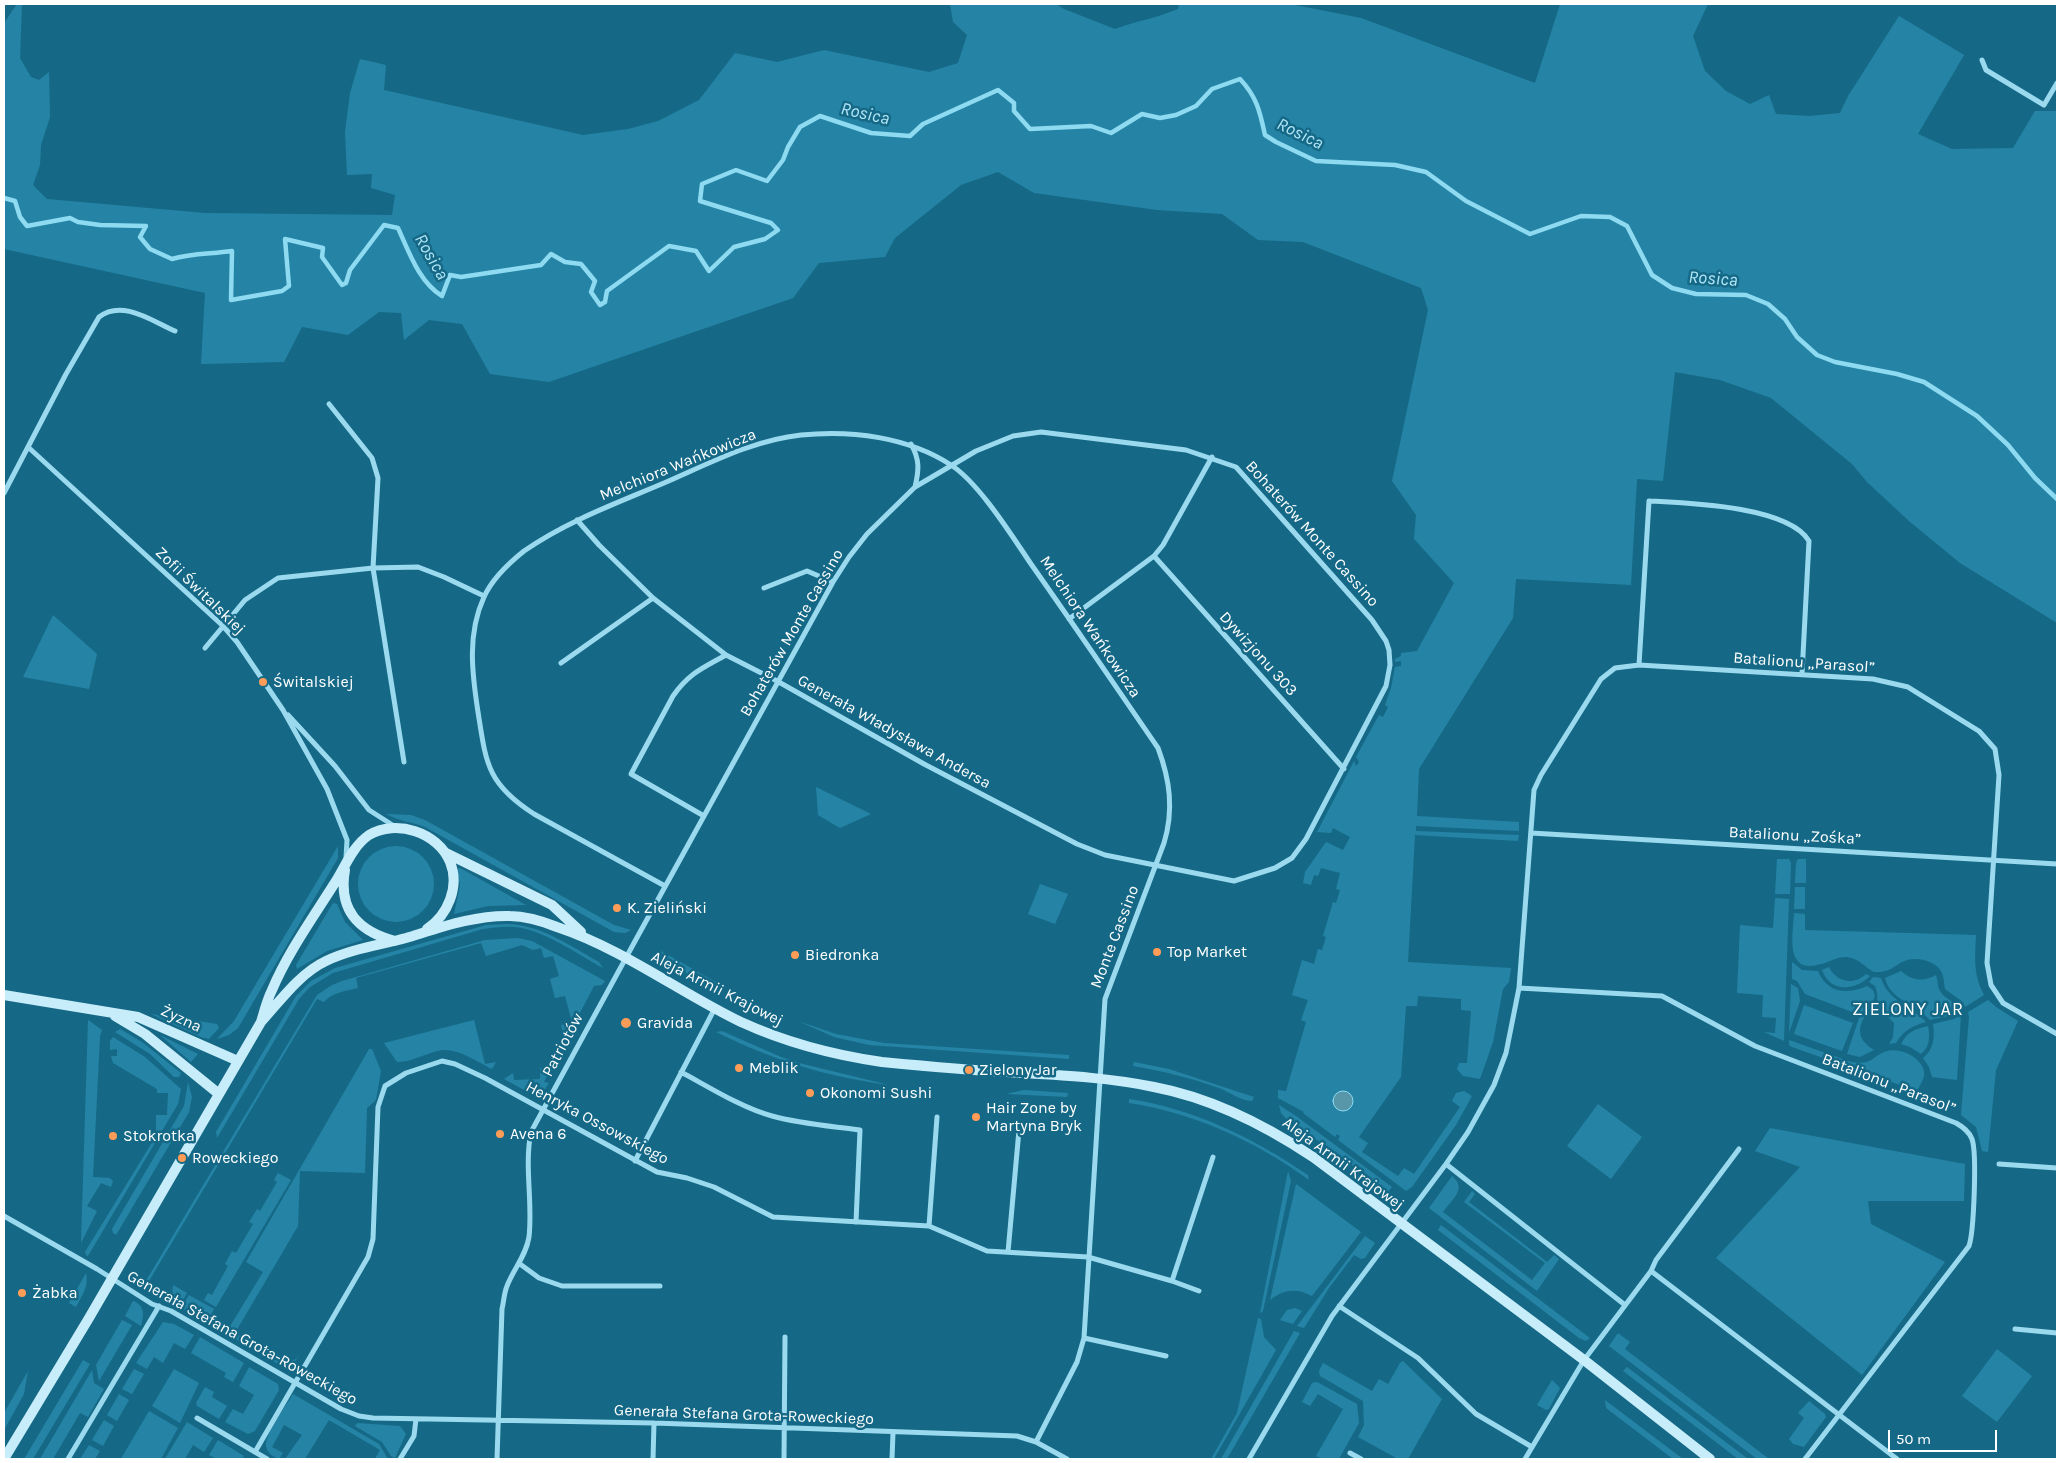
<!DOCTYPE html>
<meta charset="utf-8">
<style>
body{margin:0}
#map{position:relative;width:2061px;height:1463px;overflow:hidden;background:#156987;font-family:Karla,sans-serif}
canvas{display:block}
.frame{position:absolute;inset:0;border:5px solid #fff;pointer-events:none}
.scale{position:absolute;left:1888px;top:1430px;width:109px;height:22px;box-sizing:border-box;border:2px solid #fff;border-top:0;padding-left:6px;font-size:15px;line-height:18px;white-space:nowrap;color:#fff;-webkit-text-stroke:4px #156987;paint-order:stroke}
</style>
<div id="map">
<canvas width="2061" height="1463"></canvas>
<div class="frame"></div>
<div class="scale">50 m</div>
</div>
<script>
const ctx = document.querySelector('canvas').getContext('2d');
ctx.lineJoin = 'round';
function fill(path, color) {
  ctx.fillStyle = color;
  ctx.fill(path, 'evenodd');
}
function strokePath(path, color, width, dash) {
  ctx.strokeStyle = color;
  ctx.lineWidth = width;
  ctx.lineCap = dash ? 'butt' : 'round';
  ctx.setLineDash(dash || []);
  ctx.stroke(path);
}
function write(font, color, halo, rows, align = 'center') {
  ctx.font = font + ' Karla,sans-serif';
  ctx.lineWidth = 5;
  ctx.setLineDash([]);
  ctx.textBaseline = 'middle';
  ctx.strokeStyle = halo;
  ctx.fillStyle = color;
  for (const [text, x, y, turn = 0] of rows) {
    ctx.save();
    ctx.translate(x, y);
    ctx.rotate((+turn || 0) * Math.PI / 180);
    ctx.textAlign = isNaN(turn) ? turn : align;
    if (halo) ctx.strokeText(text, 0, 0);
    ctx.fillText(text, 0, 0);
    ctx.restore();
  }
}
const green = new Path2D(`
 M17,4H22L20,58L31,77L39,80L49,72L50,117L41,145L40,165L33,185L47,199L205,213L392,215L395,195L371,188L372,174L347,175L345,132L350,93L360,59L386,65L384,90L583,135L628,129L658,121L699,100L735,53L777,62L824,50L929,72L958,63L967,35L953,22L950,4H1056L1064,9L1115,29C1136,21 1157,18 1178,9L1179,4H1290L1361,18L1535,83L1560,4H1708L1693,36L1705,71L1726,91L1750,104L1769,95L1776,114L1809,116L1840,113L1848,96L1899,16L1964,55L1918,134L1952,149L2013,148L2035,111H2057V623L1960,563L1909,521L1867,482L1852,464L1771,398L1720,380L1675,372L1663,481L1637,479L1631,585L1516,579L1513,618L1419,769L1417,816L1519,822V831L1416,826V831L1519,835L1518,841L1415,835L1408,962L1511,968L1509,982L1503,989L1493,1042L1480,1079L1463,1076L1457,1069L1459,1063H1467L1471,1011L1461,1010V999L1418,996L1417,1006H1406L1401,1077L1359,1137L1368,1143L1362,1152L1398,1176L1404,1168L1414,1174L1460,1107L1452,1101L1456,1093L1464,1091L1472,1096L1456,1125L1412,1187L1406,1191L1338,1140L1340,1136L1337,1134L1335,1137L1303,1113L1304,1112L1278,1098V1090L1286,1091L1306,1022L1301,1020L1308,1000L1292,995L1302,960L1314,964L1318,949L1322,950L1326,937L1323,936L1333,902L1336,903L1340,890L1336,889L1340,873L1321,868L1318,876L1314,875L1311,885L1303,883L1305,872L1326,842L1343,850L1350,837L1333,828L1331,833L1317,832L1354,761L1356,766L1359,762L1356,757L1379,715L1383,717L1388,707L1385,705L1391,688L1395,667L1401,666V661L1395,662V659L1401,656V653L1417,651L1454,583L1414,539L1416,515L1392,481L1428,310L1421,288L1303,242L1258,240L1222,214L1157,210L1034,193L998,172L961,185L895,238L885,257L819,263L793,298L549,382L490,374L462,324L429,320L404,340L401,313L379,312L348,335L302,327L284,362L201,364L205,293L4,249V23Z
 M53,615L97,654L89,689L23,677Z
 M816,787L871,814L840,828L818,815Z
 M386,814L411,815L425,820L614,925L631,930L625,933L614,932L425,827C412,822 398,821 386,814Z
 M338,846V858L238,1028L229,1035L217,1039L234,1021Z
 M358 884a38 38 0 1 1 76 0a38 38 0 1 1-76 0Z
 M1777,859H1789L1791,863L1790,894H1775Z
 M1798,859H1806V883H1795L1796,863Z
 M459,868L462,869L526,905L488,906L454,914L460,885L457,870Z
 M1040,884L1068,894L1055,924L1028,914Z
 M1795,887H1805V909H1794Z
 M1775,898L1789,899L1784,1041L1764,1032L1775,1033L1776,1018L1762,1017L1763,995L1737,993L1740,925L1773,928Z
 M333,903L337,904L345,922L363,940L327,951L297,969L296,965Z
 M1794,913L1805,914V930L1976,935C1975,958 1973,974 1984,995L1965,1007L1963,1002L1945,989C1944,984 1944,978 1942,973C1937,961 1918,957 1907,960C1893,965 1892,973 1874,972C1864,967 1860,959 1847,957C1838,956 1830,962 1821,964C1784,975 1793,935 1794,913Z
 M506,924C540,924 570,946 599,962L603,968C581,956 550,935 526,929C512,925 497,927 483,929L333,973L310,987L299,999L217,1138L216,1132L296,996L311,981L335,968L486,925Z
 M518,938L532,941L605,981L602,985L594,986L544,1082L549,1083L541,1095H533L504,1079L513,1073L514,1080L540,1079V1068H546L564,1036L561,1025L572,1022L565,996L555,998L550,979L559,976L553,956L544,958L541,948L533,950L522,945L486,956L481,943L356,978L358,988C347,991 332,992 324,1002L317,999L149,1281L159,1288L150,1291L141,1289L317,995L332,985L342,981L485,940Z
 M661,951L723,986L692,976L658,957Z
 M1792,962L1802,970L1818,971C1827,993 1846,995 1867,986L1873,990L1875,996C1869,1015 1845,1032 1874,1050L1860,1057L1847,1054L1860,1015L1805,994L1797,981L1792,979Z
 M1829,967C1836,982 1854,986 1866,974L1870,976C1855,991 1830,993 1822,970Z
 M1901,971C1912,981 1924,982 1936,975C1938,980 1937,986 1940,991C1945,1000 1956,1001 1960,1010L1953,1015L1930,1020C1916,1004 1890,1000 1885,978Z
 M1873,977L1881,978C1888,1001 1911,1006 1926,1022C1912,1026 1903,1031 1896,1043L1889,1044L1893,1037L1894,1023L1886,1015L1878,1014L1868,1017C1877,1006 1880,999 1875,986L1869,982Z
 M1791,984L1798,988L1800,1001L1789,1033Z
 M1988,1000L1996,1007L2018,1021L1996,1070L1988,1152L1982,1151L1976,1127L1961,1115L1969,1017L1968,1012Z
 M1804,1005L1853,1023L1842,1051L1794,1034Z
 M151,1014L217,1024L219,1028L209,1039L201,1037Z
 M1961,1015L1957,1080L1932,1077L1929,1067L1923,1058C1934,1049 1935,1037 1933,1024L1954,1019Z
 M88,1020L102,1030L100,1036L93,1177L110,1178L113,1181L111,1187L101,1183L87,1206L97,1211L81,1243Z
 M474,1020L485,1064L496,1062L492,1069C478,1062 459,1049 443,1050C427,1052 413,1062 397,1062L384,1043Z
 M798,1021L836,1034L884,1043L1069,1055V1059L869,1045L834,1037Z
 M1928,1026C1930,1036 1930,1047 1921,1054L1910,1047L1901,1044C1907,1032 1915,1029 1928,1026Z
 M120,1029L142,1042L181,1073L179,1077H174L150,1054L115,1032Z
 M722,1031L781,1057L803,1064L889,1085C824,1076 775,1061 716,1032Z
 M160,1035L198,1054L191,1062Z
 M113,1037L145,1057L181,1089L178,1104L88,1256L86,1255L85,1252L156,1136V1115H167L168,1093H157V1089L113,1063L111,1056H117V1049L110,1050V1041Z
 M1789,1040L1851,1062C1857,1063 1862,1063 1867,1062C1873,1060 1878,1054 1884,1052C1896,1047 1912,1053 1920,1063C1928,1074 1923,1080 1917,1091L1792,1047L1789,1045Z
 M369,1049H372L381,1071L376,1100L367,1108L365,1173L300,1171L298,1226L235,1333L286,1363L296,1359L301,1352L294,1363L285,1364L283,1367L230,1336L224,1330L223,1325L229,1328L263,1272L246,1262Z
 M1134,1062L1169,1069L1254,1097L1252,1101C1241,1101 1229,1092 1219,1088C1191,1078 1163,1071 1133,1066Z
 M188,1082L192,1097L189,1112L116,1235L113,1233L112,1229L184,1106Z
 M1024,1090L1068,1093L1067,1097L1006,1094Z
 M1129,1099C1195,1109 1253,1138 1308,1175L1309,1180C1256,1141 1194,1113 1129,1103Z
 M1598,1104L1642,1137L1611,1179L1567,1146Z
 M1279,1105L1296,1116L1392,1187L1388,1192L1328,1147L1289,1122L1281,1113Z
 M1770,1128L1965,1164L1964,1201H1868L1871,1224L1945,1262L1862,1375L1716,1258L1800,1167L1755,1151Z
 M1288,1171L1291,1181L1263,1311L1260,1313Z
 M278,1173L291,1180L216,1307L204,1300L208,1293L212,1295L228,1266L225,1264L232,1251L236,1253L253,1224L249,1222L257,1209L260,1211L277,1182L274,1180Z
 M1452,1176C1468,1189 1451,1200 1443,1212L1532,1280L1545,1263L1464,1202L1472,1191L1475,1194L1469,1202L1547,1262L1554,1255L1559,1259L1537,1291L1429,1208Z
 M1296,1184L1361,1232L1312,1296C1297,1288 1284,1289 1270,1300Z
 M1441,1225L1590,1338L1586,1341L1579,1338L1438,1230Z
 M1365,1236L1375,1243L1365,1258L1361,1259L1354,1255L1329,1288L1304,1328L1297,1326Z
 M86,1273C89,1287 82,1295 76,1307L69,1303Z
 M173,1285L187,1293L182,1302L184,1303L189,1295L214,1309C212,1313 210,1317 206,1318C195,1320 177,1305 172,1296Z
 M133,1301C145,1305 144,1316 141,1326L125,1316Z
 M1295,1308L1302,1311L1293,1324L1280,1320L1287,1310Z
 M1258,1318L1261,1319L1264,1337L1276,1350L1214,1459H1211L1237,1413Z
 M122,1320L132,1325L99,1381L96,1365Z
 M163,1322L174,1324L194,1335L185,1349L174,1343L163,1363L154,1357L147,1369L136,1363Z
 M1294,1331L1300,1333L1227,1459H1221Z
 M1618,1333L1630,1342L1625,1349L1769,1459H1757L1609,1346Z
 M200,1337L244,1363L233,1382L224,1377L226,1373L191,1353Z
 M1997,1349L2032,1376L1997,1422L1962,1396Z
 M83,1360L90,1364L33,1459H24Z
 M1403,1361L1442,1399L1408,1459H1398L1358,1437L1364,1425L1363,1401L1320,1376L1319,1371L1323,1363L1372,1391L1379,1379L1388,1384L1400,1363Z
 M249,1367L278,1384L279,1390L255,1431L248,1434L225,1422L233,1409L243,1414L254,1395L239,1386Z
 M1627,1367L1748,1459H1738L1623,1371Z
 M134,1369L144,1374L132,1394L122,1389Z
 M174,1369L199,1383L180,1423L152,1406Z
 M92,1370L94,1383L104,1389L88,1417L80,1413L53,1459H40Z
 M28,1371L24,1394L4,1430V1413Z
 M1552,1380L1560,1388L1549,1409L1546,1410L1537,1405Z
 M1317,1382L1357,1404L1359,1423L1339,1459H1323L1316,1456L1343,1409L1318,1394L1310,1406L1302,1402L1312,1383Z
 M205,1387L214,1392L212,1397L227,1406L219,1419L197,1406L196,1403Z
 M119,1394L129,1400L117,1421L107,1415Z
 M293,1394L379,1444L388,1459H375L380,1450L329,1420L305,1459H285L302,1435L284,1425L272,1447L283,1453L279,1459C273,1456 267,1454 266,1446C264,1436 287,1404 293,1394Z
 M1605,1400L1683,1459H1673L1606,1408Z
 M1809,1401L1825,1414L1826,1417L1804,1447L1793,1444L1789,1439L1804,1418L1798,1413Z
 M149,1411L178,1428L161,1459H121Z
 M104,1420L114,1426L103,1446L92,1440Z
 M187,1422L213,1438L204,1452L193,1445L185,1459H166V1457Z
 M357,1423L400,1426L406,1434L395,1458L391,1456L382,1442L355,1426Z
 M218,1440L244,1456L242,1459H217L209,1455Z
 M89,1445L100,1451L95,1459H80Z`);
const water = new Path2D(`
 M1333 1101a10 10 0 1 1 20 0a10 10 0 1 1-20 0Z`);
const stream = new Path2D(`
 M4,198L15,201L20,217L27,226L70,218L78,222L100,225L146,226L140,237L150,249L172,259C191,253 212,254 232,251L231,300L282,291L289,286L285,239L323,248L322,257L342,285L346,283L350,270L384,225L398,228C409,252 419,282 442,296L450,275L461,277L541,265L551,254L565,262L581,264L595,281L591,292L600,305L605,302L607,291L669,246L696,251L709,271L734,247L765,239L778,230L771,223L700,201L702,184L736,170L767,181L783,160L788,147L800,127L820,116L871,133L910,136L923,124L998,90L1014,103V111L1030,129L1091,126L1111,133L1142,114L1160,118L1176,115L1196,106L1212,89L1240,79C1257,97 1260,112 1265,135L1276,142L1316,161L1395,165L1426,172L1466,201L1530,234L1581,216L1610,217L1627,226L1652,275L1672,288L1696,294L1746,295L1768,304L1785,319L1797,337L1817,355L1835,362L1897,374L1924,382L1977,416L2008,445L2035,478L2057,499`);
const street = new Path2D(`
 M1982,60L1986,70L2044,105L2057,83
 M329,404L372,458L378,478L373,568L404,762
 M911,444C920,460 919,470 915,487
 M28,447L223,626L237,642L283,710L327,789L347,840L346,858
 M4,493L66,374L99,317C122,299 152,321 175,331
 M1154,556L1344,769
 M764,588L807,571L833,582
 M1069,619L1154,556L1163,545L1212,457
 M205,648L245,600L278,578L373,568L418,567L444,577L484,596
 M561,663L653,598
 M1639,665L1649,501C1687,503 1788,506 1809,541L1802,674
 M288,715L335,766L369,810L394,826
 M704,816L631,774L673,696C689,673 703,668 726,655
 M1531,833L2057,864
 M1519,988L1662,996L1755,1046L1956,1123C1963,1127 1969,1131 1972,1139C1977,1153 1974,1231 1969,1246L1805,1459
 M681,1072C709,1087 742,1108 772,1116C801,1124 831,1126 860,1130L856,1222
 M635,1161L715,1008
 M1446,1164L1625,1305
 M1999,1164L2057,1168
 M4,1216L97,1269L152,1304L171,1311L341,1409L359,1416L373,1418L654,1423L1017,1436L1036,1442L1077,1362L1084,1338L1105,999L1164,843C1174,810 1170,780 1158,748C1116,687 1074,625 1031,564C1012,536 979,483 951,465C908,437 852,430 801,435C753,440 708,464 664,483C617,503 567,521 524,551C509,563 492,579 484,597C467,634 472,673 478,712C486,763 487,784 534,814L665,886
 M929,1226L937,1117
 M1008,1252L1019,1130
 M520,1264L539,1278L562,1286H660
 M1651,1271L1897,1459
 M1172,1281L1199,1291
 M1339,1306L1418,1358L1476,1414L1532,1447
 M2015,1329L2057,1333
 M1084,1338L1166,1356
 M197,1418L267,1459
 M1036,1442L1067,1459
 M255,1452L368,1257L373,1239L378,1107L385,1086L406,1073L442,1061L455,1064L485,1078L657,1172L687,1178L714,1187L773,1217L929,1226L987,1251L1088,1257L1172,1281L1213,1157
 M1350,1453L1361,1459
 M68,1459L159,1306
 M400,1459L414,1436L416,1419
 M497,1459L502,1309C504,1301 504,1293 507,1286C514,1268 526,1256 529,1237C533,1202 524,1166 531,1132L634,943L833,582L849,557L867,534L915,487L976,451L1013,436L1041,432L1186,450L1236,467L1372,620L1386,641L1389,650L1390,665L1386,686L1306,839L1292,858L1275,868L1234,881L1105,855L1077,844L924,764L777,681L726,655L653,598L599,545L577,520
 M653,1459L654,1423
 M784,1459L785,1337
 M892,1459L893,1433
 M1249,1459L1332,1316L1446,1164L1468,1132L1494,1085L1506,1053L1519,988L1534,790L1541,775L1601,679L1615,668L1639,665L1873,679L1908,687L1979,731L1995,749L1999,775L1987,963L1991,985L2003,1003L2057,1034
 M1525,1459L1584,1360L1651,1271L1656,1260L1739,1149`);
const secondary = new Path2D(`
 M446,853L552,905L581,932
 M345,870C338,910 358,931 395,941
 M4,995L138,1017L238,1061
 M115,1016L145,1034L219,1094
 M261,1022C280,1001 300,973 326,961C351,949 380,945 406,938C439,928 475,915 510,916C526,916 542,921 557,927C623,949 679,992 741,1022C787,1043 833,1055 882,1062C924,1066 966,1070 1007,1072C1056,1075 1106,1077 1154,1087C1212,1098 1265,1125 1313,1157L1584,1360L1710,1459
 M4,1459L89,1318L261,1022C264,1012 267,1000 272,990C288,952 314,916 336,881C346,865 353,846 369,835C396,819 438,832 450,862C460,886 448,915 427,929`);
const markers = [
 [263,682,5,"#ff9d58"],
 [617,908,5,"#ff9d58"],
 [1157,952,5,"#ff9d58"],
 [795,955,5,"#ff9d58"],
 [626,1023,6,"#ff9d58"],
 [739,1068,5,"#ff9d58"],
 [969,1070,5,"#ff9d58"],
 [810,1093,5,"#ff9d58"],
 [976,1117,5,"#ff9d58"],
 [500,1134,5,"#ff9d58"],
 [113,1136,5,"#ff9d58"],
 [182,1158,5,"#ff9d58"],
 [22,1293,5,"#ff9d58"]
];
const streetNames = [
 ["Melchiora Wańkowicza",678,465,-22],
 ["Bohaterów Monte Cassino",1312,534,48],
 ["Zofii Świtalskiej",200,591,44],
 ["Melchiora Wańkowicza",1090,627,56],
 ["Bohaterów Monte Cassino",792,633,-60],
 ["Dywizjonu 303",1258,654,48],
 ["Batalionu „Parasol”",1804,663,4],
 ["Generała Władysława Andersa",894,732,29],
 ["Batalionu „Zośka”",1795,836,3],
 ["Monte Cassino",1115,937,-69],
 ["Aleja Armii Krajowej",717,989,27],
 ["Żyzna",181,1019,25],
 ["Patriotów",563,1045,-62],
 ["Batalionu „Parasol”",1889,1084,21],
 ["Henryka Ossowskiego",597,1123,28],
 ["Aleja Armii Krajowej",1343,1164,36],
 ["Generała Stefana Grota-Roweckiego",242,1338,29],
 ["Generała Stefana Grota-Roweckiego",744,1415,2]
];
const poiNames = [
 ["Świtalskiej",273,682],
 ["K. Zieliński",627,908],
 ["Top Market",1167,952],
 ["Biedronka",805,955],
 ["Gravida",637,1023],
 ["Meblik",749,1068],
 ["Zielony Jar",979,1070],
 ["Okonomi Sushi",820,1093],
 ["Hair Zone by",986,1108],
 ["Martyna Bryk",986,1126],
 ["Avena 6",510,1134],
 ["Stokrotka",123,1136],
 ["Roweckiego",192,1158],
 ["Żabka",32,1293]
];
const waterNames = [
 ["Rosica",865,114,13],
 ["Rosica",1300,134,26],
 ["Rosica",431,257,60],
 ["Rosica",1713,279,4]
];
const neighbourhoodNames = [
 ["ZIELONY JAR",1908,1010]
];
fill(green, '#2584a5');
fill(water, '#5896aa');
strokePath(water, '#8ddaf1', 1);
strokePath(stream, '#8ddaf1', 4.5);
strokePath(street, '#9bdaee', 5);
strokePath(secondary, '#c8edfa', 10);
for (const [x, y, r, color] of markers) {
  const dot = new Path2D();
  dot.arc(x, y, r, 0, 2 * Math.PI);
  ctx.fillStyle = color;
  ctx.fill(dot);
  strokePath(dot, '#156987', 2);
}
write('16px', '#fff', '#156987', streetNames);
write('16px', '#fff', '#156987', poiNames, 'left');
write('italic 18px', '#b0e6f7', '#156987', waterNames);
ctx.letterSpacing = '1px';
write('18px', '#fff', '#156987', neighbourhoodNames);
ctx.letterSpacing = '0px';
</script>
